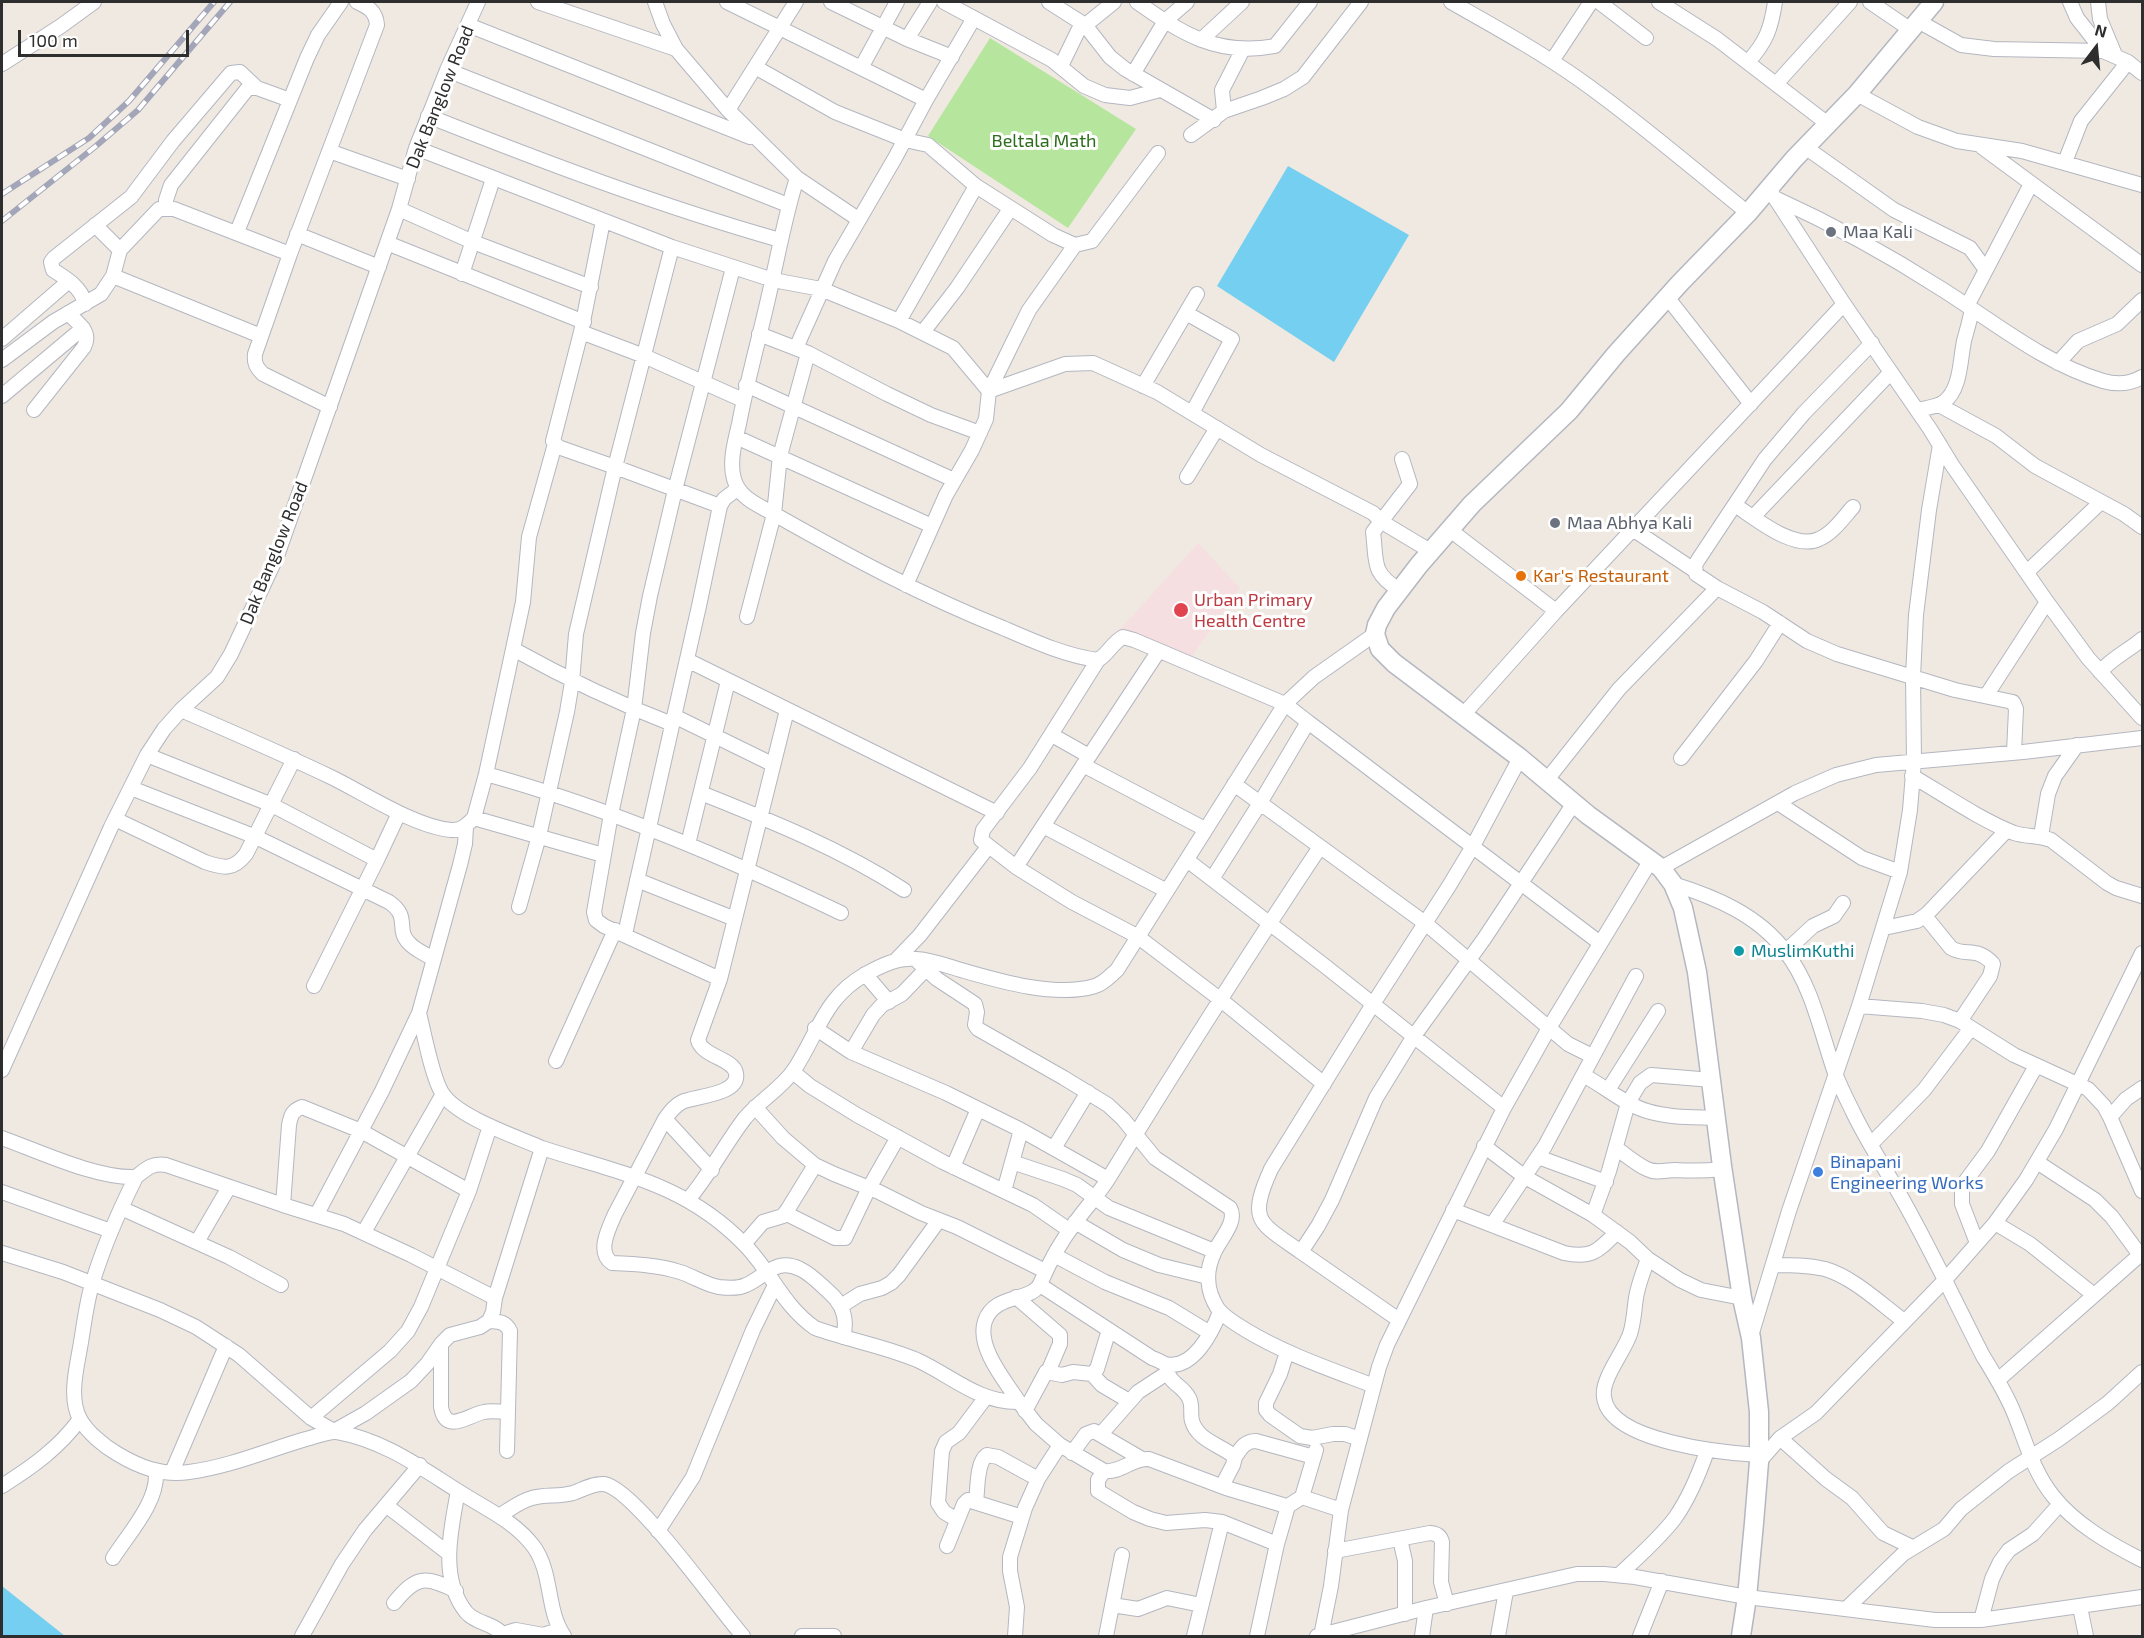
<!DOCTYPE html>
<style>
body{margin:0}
#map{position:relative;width:2144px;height:1638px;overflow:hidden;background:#efe9e1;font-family:"Exo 2",sans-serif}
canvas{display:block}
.frame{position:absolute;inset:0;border:3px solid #2e2e2e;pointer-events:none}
.north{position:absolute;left:2066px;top:18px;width:60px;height:60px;-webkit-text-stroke:4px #fff;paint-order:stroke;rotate:16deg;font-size:16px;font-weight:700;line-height:24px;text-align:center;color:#2e2e2e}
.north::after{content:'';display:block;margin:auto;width:21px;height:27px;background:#2e2e2e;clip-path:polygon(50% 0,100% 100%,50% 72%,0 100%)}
.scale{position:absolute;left:18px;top:30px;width:171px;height:27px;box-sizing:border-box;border:3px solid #2e2e2e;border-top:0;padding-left:8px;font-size:18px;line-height:21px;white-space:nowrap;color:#2e2e2e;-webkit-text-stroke:4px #fff;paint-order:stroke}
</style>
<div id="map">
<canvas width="2144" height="1638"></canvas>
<div class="frame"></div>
<div class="north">N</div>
<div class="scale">100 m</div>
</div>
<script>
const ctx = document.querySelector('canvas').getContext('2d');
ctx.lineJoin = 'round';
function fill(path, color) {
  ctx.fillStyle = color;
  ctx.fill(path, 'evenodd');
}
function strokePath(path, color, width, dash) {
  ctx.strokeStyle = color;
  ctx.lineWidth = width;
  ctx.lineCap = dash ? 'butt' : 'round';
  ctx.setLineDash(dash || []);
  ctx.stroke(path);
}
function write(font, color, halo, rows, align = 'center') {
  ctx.font = font + ' "Exo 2",sans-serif';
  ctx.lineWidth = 6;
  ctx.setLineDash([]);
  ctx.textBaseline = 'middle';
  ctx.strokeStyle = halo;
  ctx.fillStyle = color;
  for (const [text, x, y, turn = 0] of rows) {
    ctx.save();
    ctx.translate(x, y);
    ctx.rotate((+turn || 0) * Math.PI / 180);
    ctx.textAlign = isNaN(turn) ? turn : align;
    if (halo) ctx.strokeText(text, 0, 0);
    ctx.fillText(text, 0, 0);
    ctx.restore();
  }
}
const medical = new Path2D(`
 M1198,543L1240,588L1189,660L1118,632Z`);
const green = new Path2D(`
 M990,38L1136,129L1068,228L928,136Z`);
const water = new Path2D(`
 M1288,166L1409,235L1334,362L1217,286Z
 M2,1586L65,1636H2Z`);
const street = new Path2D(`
 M538,2L676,49
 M655,2L663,24L676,49L728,110L797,178C786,212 780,246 772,281C762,329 748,376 739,424C735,441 729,462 734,479C739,498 758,505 774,514L747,617
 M727,2L926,100
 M831,2L907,39L952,57
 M944,2L1052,60L1084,86L1105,95L1130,98L1160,90
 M1049,2L1085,25L1110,57L1125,69L1214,120
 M1137,2C1181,33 1218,57 1275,46L1310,2
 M1451,2C1495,27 1539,51 1580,80C1638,121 1692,168 1748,213
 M1599,2L1646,38
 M1659,2L1717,39L1828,124
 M1870,2L1911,30
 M2070,2L2077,18L2103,51
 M2098,2L2100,19L2115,55
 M1918,21L1961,45L1994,49L2103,51L2128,62L2142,73
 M468,25L750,137
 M907,39L930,2
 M1201,40L1242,2
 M1552,61L1591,2
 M1748,62C1766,42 1771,29 1775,2
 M2,64L61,26L94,2
 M1061,66L1078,31L1114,2
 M755,67L835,112L905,140L928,145L976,186L1053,235L1075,245L1092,241L1158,153
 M861,68L897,2
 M447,70L788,205
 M1133,74L1165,21L1187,2
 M1776,84L1850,2
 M1857,94L1918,127L1957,141L2022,151L2142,185
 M728,110L796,2
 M1224,111L1222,90L1243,49
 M428,116C544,162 660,206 780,240
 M1191,135L1224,111L1262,98L1284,89L1303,77L1361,2
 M1805,147L1894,210L1970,248L1986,270
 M1982,147L2142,265
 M416,148L672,247L773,280L821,289L899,321L953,348L989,391L1065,364L1093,363L1157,392L1261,455L1373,513L1382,522L1432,552
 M329,151L408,179
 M2065,162L2081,121L2128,62
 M797,178L858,219
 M1769,189L1844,304L1930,429L1952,465L2047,602L2088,658L2142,718
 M1775,198C1832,224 1887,254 1940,288C1993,321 2043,363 2103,381C2117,385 2130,384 2142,377
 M166,207V200L171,185L248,88H257L290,100
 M399,209L473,242L591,287
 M603,221L581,332L553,441L558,447L615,467L672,247
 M95,225L120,250
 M237,232L307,58L318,35L341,2
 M297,234L379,267
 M387,243L584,322
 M462,274L493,179
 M113,276L261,336
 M1667,297L1751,404
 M85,304C82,288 66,278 53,270L51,262L54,258L131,197L173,141L231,73L240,72L257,88
 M1967,306L2031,184
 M1186,313L1232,339L1192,413
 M899,321L976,186
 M581,332L644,356L743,400
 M923,332L957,288L1010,209
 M759,334L808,353L887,394L931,415L980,433
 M2,339L69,281
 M796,348L835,261L895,158L926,100L974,18
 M808,353L780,456L774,514C848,556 923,596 1003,628C1033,641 1066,656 1098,660C1108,654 1112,643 1123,637L1134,640L1285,704L1314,677L1375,634
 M2,360L53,322L101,294L113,276L120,250L159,209H174L290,254
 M2058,363L2078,341L2117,324L2142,300
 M746,385L954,480
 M1143,386L1197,294
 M2,396L83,328
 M1939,405L1996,436L2035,466L2124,514L2142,527
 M330,407L263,374C256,367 254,363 255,354L290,254L377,25C376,11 368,7 357,2
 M34,410L84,347C92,331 78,324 68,313
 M1917,410C1925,408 1937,407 1944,402C1961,389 1960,360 1964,341C1967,330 1970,320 1972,309
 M736,437L932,526
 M1187,477L1217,428
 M1735,505C1755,518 1794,551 1819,539C1833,533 1843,518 1853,507
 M1753,517L1891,372
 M1450,530L1556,611L1463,715
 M1634,530L1694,570
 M2027,572L2101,502
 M906,585L946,495L972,450L986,419L989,391L1014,340L1029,310L1075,245
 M1717,588L1763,612L1807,641L1837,654L1955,690L2013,702L2016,709L2014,752
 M1399,590C1371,572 1377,563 1373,532L1410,484L1402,459
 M1556,611L1844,304
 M513,649C567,679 615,702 672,724
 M687,660L997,813
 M1098,660L1030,768L983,830L981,840L1016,867L1072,902L1137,936L1221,1000L1324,1084
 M2100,672C2112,658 2128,651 2142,639
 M1986,696L2047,602
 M181,710C232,732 283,754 333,778C365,794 416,827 451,830C461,831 467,825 474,818L603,855
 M787,710L720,979L698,1040C702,1057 733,1058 736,1073C740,1095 695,1096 682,1102C674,1106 670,1112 665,1119L615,1214C609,1228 596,1252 612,1263C635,1264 658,1265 680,1272C693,1276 706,1285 719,1287C727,1288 738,1289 746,1285C765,1277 776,1257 800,1269C811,1274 820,1284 829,1292C843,1304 848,1320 843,1337
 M674,716L772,764
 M1308,722L1600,943
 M1052,735L1089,756
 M147,755L272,805L377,860
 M1520,758L1473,846L1449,886L1373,1004L1271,1169C1248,1221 1258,1222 1301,1252L1318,1226L1332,1200L1376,1098L1414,1036L1484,939L1574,803
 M1681,758L1756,661L1780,623
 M1083,765L1205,829
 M486,774C609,808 726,858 841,913
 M1912,776C1945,795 1979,819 2014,833C2026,837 2039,835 2051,840L2107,883L2116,888L2142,896
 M1546,781L1619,689L1717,588L1696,574L1695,565L1698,560L1765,459L1804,413L1872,343
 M1234,784L1425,923L1568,1044L1592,1056
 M131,788L256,837L389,902C411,917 395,929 409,943C415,950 426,954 433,959
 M701,793C771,821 841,849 904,890
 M1778,803L1862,858L1900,872
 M474,818L486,774L513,649L523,602L529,537L555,444
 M115,819L205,862C223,868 233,871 246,854L294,759
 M1043,826L1167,891
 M2041,836L2048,794L2055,776L2077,745
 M688,844L728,681
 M1187,860L1325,966L1504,1108
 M1016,867L1158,652
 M1661,868L1795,793L1836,775L1876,765L2023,752L2142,738
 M637,880L735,919
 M1673,884C1715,897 1758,915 1785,951C1812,985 1821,1033 1835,1073C1840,1086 1846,1098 1852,1110C1867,1142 1887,1171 1904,1202C1932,1252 1957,1305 1983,1356C1994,1374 2006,1393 2014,1413C2026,1442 2033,1471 2053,1496C2075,1524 2110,1544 2142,1560
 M519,907L539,836L567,712L572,682L576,634L615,467L720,506
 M1925,916L1951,948C1966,957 1977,946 1993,964L1990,976L1960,1021
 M1884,928L1917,921L1927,914L2007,830
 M625,934L699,606L720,506L724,499L737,489
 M1786,951L1813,926L1834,916L1843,903
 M915,959L937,979L975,1004L977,1012L975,1025L978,1029L1064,1078L1108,1105L1123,1119L1155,1158L1230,1208C1238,1222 1219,1240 1214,1253C1205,1272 1207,1292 1218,1309C1224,1317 1236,1324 1244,1329C1285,1354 1330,1369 1374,1386
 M896,960L920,935L988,847
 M865,974L889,1002
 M720,979L604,926L596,920L594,912L611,814L634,709L643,633L650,596L675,490L733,268
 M314,986L377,860L399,813
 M1859,1006L1922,1011L1944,1015L1960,1021L2014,1055L2088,1089L2104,1106L2110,1117L2142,1191
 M419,1013C424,1033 432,1077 442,1093C457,1117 517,1137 542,1148
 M815,1028L851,1052L946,1093L1021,1130L1108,1179
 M851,1052L873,1015L882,1005L902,994L926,969
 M556,1061L615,930
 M2,1070L111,827L147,755L164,729L181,710L217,677L231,654L277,556L399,209L416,148L447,70L478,2
 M793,1072L810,1086L857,1115L943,1162L1033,1205L1069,1230
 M1583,1075C1604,1086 1624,1104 1647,1111C1670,1118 1693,1117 1716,1118
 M1608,1090L1658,1011
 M755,1107L783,1138L815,1165L834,1174L879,1192L921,1213L957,1227L1045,1271
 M2110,1117L2126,1099L2142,1088
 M665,1119L712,1170
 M2,1138C38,1151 97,1179 136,1177C147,1168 152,1163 166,1165L283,1205L344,1224L411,1255L495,1298
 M1871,1144L1924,1090L1971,1028
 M1484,1146L1525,1177L1593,1215L1630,1242L1648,1259L1680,1280L1701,1290L1742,1298
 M1054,1148L1088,1092
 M1616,1148C1626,1155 1636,1164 1647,1169C1657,1174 1665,1170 1675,1170C1692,1171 1706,1171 1722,1169
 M1538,1157L1606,1182
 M1012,1162L1063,1179L1077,1185L1109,1208L1214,1251
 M2037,1162L2095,1200L2112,1217L2140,1255
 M953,1167L978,1109
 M136,1177C119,1211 104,1245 93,1281C86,1303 84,1326 80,1348C76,1370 69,1399 80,1419C87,1432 104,1446 116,1453C139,1467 162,1476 189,1472C229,1467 268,1450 306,1439C315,1437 328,1431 337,1432C383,1440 420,1467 458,1491C484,1508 515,1521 534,1547C553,1574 546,1610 564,1636
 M1004,1191L1021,1130
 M2,1192L111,1231
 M688,1200C710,1174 725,1144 745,1118C760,1100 781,1089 794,1070C818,1034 824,997 866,974C882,965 899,957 917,959C932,960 947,966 961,970C999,981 1056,998 1095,986C1103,984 1110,976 1117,970L1285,704L1308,722L1260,803L1212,879
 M283,1205L289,1125C291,1115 292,1111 302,1107L361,1131L469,1191
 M121,1208L229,1257L281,1285
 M1453,1210L1564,1253C1592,1259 1598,1251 1617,1232
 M785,1213L835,1238H845L869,1188L898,1137
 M317,1214L382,1091L419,1013L460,865L465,844L466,827
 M1593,1215L1609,1171L1628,1103L1640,1083L1651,1075L1712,1080
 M1075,1222L1123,1250L1159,1265L1208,1277
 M1995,1223L2030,1244L2094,1295
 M1492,1225L1545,1146L1636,976
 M364,1232L443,1094
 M197,1242L229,1187
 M1977,1243L1962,1204V1186L1988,1151L2036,1066
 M744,1244L763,1222L783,1216L788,1209L815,1165
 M1301,1252L1399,1320
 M2,1253L63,1272L160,1310L196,1327L239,1355L311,1418L334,1431L366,1413L411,1381L427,1364L441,1344L450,1335L480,1327L489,1321L493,1312L495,1298L542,1148C618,1173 685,1183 744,1244C771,1271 782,1305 815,1328C848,1340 884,1346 917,1360C952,1376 979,1403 1019,1402L1036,1424L1060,1445L1038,1479L1025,1508L1010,1557V1571L1017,1607L1015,1636
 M1054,1255L1105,1282L1169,1308L1210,1333
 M1648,1259C1643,1272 1638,1285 1636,1298C1634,1311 1634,1322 1630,1334C1624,1352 1601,1379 1604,1397C1609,1442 1724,1453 1759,1455
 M1773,1265C1791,1265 1808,1265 1825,1269C1853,1277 1881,1304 1904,1321
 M1040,1285L1152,1358C1156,1359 1161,1362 1165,1364C1193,1371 1212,1332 1220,1312
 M1016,1297L1060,1335V1344L1048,1372
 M841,1306L860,1294L882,1288L891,1283L899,1275L939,1220
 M489,1321C499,1322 505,1321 510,1331L507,1451
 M1751,1336L1789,1211L1859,1006L1900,872L1910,810L1914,761L1913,677L1916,615L1929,510L1940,445
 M441,1344V1407C446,1435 468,1415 484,1412C491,1410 500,1412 508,1412
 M1287,1352L1280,1374L1266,1403V1410L1270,1415L1300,1436L1312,1438L1333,1434H1345L1360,1439
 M1166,1364C1168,1385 1181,1383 1189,1398C1193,1405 1190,1414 1192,1421C1198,1441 1221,1445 1235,1457L1233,1465L1222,1486
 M1092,1374L1102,1385L1129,1401
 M1998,1380L2142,1253
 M1019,1402C1006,1382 976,1347 985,1321C995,1292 1033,1303 1041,1282C1050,1261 1061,1241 1075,1223C1086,1207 1100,1193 1110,1176C1178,1065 1248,955 1320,847
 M1025,1411L1046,1372L1062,1375L1073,1372L1092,1374L1097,1369L1109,1330
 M311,1418L390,1351L408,1331L421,1307L469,1191L490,1126
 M1101,1434L1138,1392L1167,1373
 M1780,1438L1816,1413L1944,1281L1995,1223L2026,1180L2056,1129L2142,953
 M1060,1445L1104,1471C1121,1473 1132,1458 1149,1459L1226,1488L1283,1505L1288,1506L1302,1497L1341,1510
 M1072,1453L1086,1434L1094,1431L1142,1459
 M1235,1457C1241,1448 1245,1441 1256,1441L1314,1457
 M1759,1462L1780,1438L1826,1479L1852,1498L1883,1533L1912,1547
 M1104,1471L1098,1480V1491L1133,1512L1150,1519L1166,1523L1205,1520L1222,1522L1277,1544
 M172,1472L226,1346
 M2,1486C32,1467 59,1448 80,1419
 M458,1491C451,1529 439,1578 466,1612C476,1624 495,1623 504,1636
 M1302,1497L1316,1450
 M976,1502C978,1489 976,1463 987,1455L998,1457L1038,1479
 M387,1506L448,1553
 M499,1516C509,1510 520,1501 532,1498C545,1494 559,1497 573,1493C582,1490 593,1483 604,1484C635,1489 718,1608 743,1636
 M957,1520L944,1512L938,1503L942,1451L946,1442L959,1433L986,1397
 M658,1531L693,1477L753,1330L775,1285
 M1400,1539L1405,1561V1614
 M947,1546L964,1504L968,1500L1022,1517
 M1335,1551L1430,1533C1437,1534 1440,1535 1442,1542L1441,1582L1447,1604
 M113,1558C129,1533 158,1502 156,1472
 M1619,1575C1638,1557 1659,1539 1675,1518C1689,1498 1699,1474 1707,1451
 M394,1603C416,1576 425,1575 456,1591
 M1112,1605L1138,1609L1167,1598L1201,1605
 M2080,1607L2086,1636
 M1846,1609L1903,1554L1944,1529L1961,1509L2009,1471L2059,1439L2108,1403L2142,1372
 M1981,1620L1992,1579L2000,1562L2009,1550L2033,1534L2060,1504
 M503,1634L516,1630L543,1635L559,1630
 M302,1636L342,1564L365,1530L420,1465
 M802,1636H834
 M1106,1636L1122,1555
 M1194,1636L1222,1522
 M1257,1636L1277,1544L1288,1506
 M1317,1636L1426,1608L1577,1574H1604L1635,1577L1747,1597L1935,1620H1981L2142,1597
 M1321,1636L1331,1586L1341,1510L1379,1367L1387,1345L1504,1108L1549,1028L1651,860
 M1422,1636L1426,1608
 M1498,1636L1506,1591
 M1640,1636L1662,1581`);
const secondary = new Path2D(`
 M1741,1636L1747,1597L1754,1523L1759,1462V1412L1751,1338L1742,1298L1722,1166L1697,972L1683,908L1673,884L1661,868L1588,815L1520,758L1394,663L1380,649L1375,634L1377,625L1386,608L1419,565L1472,504L1569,411L1616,354L1680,283L1748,213L1794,159L1857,94L1934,2`);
const rail = new Path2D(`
 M2,194L89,138L129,101L214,2
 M2,221L96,146L138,110L230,2`);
const markers = [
 [1831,232,6,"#6b7280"],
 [1555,523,6,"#6b7280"],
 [1521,576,6,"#e8710a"],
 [1181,610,8,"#e0444e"],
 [1739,951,6,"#0f9aa8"],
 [1818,1172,6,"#3f7fe0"]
];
const streetNames = [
 ["Dak Banglow Road",440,97,-68],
 ["Dak Banglow Road",274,553,-68]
];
const parkNames = [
 ["Beltala Math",1044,141]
];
const worshipNames = [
 ["Maa Kali",1843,232],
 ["Maa Abhya Kali",1567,523]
];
const foodNames = [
 ["Kar's Restaurant",1533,576]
];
const healthNames = [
 ["Urban Primary",1194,600],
 ["Health Centre",1194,621]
];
const cultureNames = [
 ["MuslimKuthi",1751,951]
];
const shopNames = [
 ["Binapani",1830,1162],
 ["Engineering Works",1830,1183]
];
fill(medical, '#f5dfe0');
fill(green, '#b6e59e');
fill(water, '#75cff0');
strokePath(street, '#b4b7c1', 16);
strokePath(secondary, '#b4b7c1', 21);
strokePath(street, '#fff', 14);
strokePath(secondary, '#fff', 18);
strokePath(rail, '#a3a6b8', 6);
strokePath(rail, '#fff', 4, [11]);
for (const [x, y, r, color] of markers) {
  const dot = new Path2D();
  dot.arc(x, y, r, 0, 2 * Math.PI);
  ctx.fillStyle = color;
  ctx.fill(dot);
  strokePath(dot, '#fff', 2);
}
write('18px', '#2e2e2e', '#fff', streetNames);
write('18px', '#2c6e1b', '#fff', parkNames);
write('18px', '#5b616d', '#fff', worshipNames, 'left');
write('18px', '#c56008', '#fff', foodNames, 'left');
write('18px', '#be3a42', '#fff', healthNames, 'left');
write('18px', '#0d838f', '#fff', cultureNames, 'left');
write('18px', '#366cbe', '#fff', shopNames, 'left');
</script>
